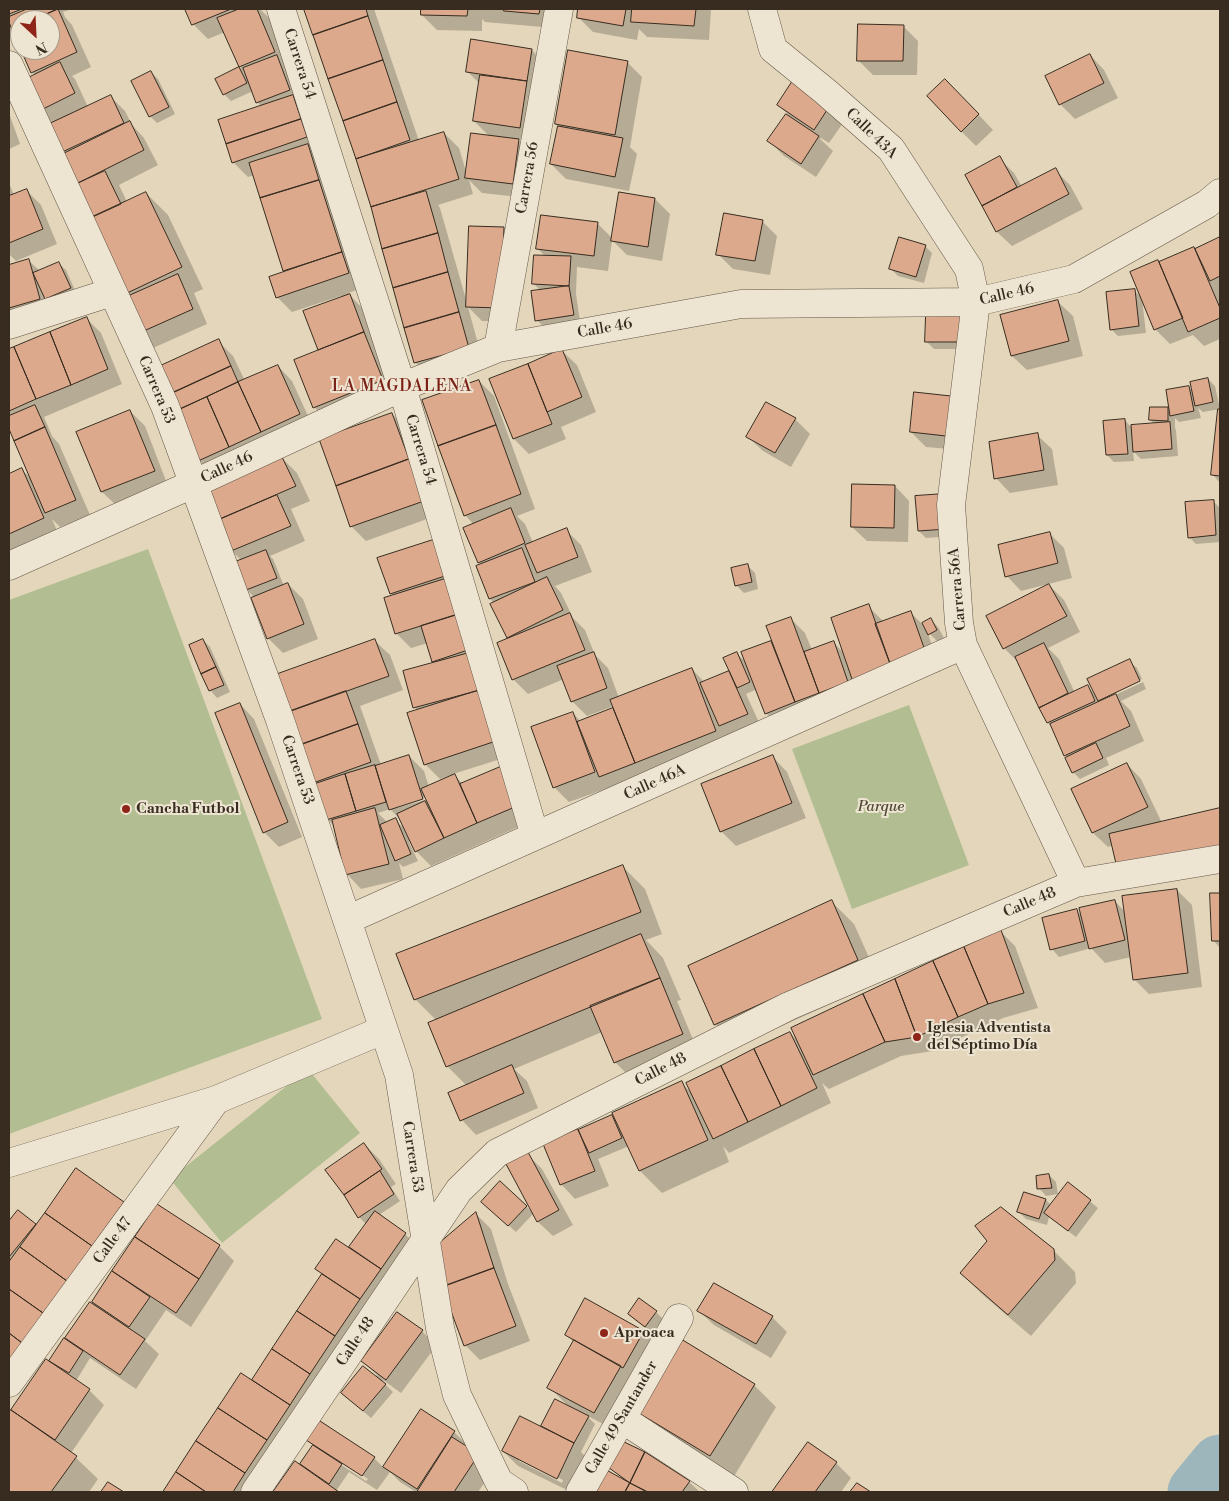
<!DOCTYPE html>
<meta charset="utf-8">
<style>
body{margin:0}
#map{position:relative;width:1229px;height:1501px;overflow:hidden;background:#e4d6ba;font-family:"Libre Bodoni",serif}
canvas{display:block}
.frame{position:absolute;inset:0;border:10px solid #372c1f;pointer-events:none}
.north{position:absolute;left:10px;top:10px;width:50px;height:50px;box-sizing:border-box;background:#ede4d2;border:1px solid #a49a8a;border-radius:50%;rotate:155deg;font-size:14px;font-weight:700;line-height:20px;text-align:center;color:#372c1f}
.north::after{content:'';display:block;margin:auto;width:18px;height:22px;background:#8f2418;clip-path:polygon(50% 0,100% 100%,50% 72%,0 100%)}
</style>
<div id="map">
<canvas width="1229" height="1501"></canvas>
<div class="frame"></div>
<div class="north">N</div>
</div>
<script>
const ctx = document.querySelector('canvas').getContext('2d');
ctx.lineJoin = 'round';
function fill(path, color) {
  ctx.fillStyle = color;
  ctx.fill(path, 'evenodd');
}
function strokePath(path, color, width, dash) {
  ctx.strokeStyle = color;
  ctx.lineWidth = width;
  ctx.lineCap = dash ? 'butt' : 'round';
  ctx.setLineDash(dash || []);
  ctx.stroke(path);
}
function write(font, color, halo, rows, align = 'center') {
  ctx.font = font + ' "Libre Bodoni",serif';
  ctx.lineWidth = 4;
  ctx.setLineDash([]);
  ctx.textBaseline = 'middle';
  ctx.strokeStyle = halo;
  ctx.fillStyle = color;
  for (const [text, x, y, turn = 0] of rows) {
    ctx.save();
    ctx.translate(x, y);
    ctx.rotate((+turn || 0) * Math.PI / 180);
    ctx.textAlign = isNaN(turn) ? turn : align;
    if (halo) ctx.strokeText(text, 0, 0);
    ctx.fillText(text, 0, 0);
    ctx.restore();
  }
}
const green = new Path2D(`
 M148,549L322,1019L9,1134V600Z
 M909,705L969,865L852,909L792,749Z
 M308,1069L360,1133L222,1243L170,1179Z`);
const shadow = new Path2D(`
 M9,9H72L63,12L65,17L72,25L91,67L72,76L75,79L88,107L110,96L125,111L132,125L144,138L158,165L119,185L127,202L146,193L168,215L203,289L194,293L207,324L153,348L59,158L53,123L40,110L36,76L32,72L22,50H50V20H20V45L14,33L12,34L9,31Z
 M186,9H260L269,18L289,67L363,288L348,293L364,310L397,395L329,422L314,407L320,351L305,311L342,298L341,296L292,312L277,297L287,272L284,270L254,175L248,177L233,162L262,107L257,102L253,91L231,101L224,94L217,80L241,68L225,32L208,39L193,24Z
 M305,9H374L419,141L444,133L459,148L467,175L490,137L474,121L480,84L467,71L532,50L546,65L535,142L517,139L533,155L528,198L482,193L469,180L473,194L438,205L440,208L467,303L504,228L519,243L516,322L482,321L468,307L483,362L430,377L415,362L372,207Z
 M422,9H556L554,28L485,22L482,19V31L437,30L422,15Z
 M579,9H711L709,40L647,37L639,29L637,40L593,32L578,17Z
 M903,26L918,41L917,75H873L858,60Z
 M1090,55L1104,70L1118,98L1075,119L1060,104Z
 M627,62L642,77L630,147L637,154L629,191L566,179L551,164L559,127L556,124Z
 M151,72L158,79L175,114L157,123L150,116Z
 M792,84L843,123L829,143L821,138L820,139L833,151L816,177L784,156L769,141L788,114L778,105Z
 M960,95L993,130L976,146L961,131Z
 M9,113L20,144L9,149Z
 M999,158L1014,173L1022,187L1055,170L1070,185L1083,209L1012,246L997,232L966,176Z
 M9,183L14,195L26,190L41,205L57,244L16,261L9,254Z
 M655,199L670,214L662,261L627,255L612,240L608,271L577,267L576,294L580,322L544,327L537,320L541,291L533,283L546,257L537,248L598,224L613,239Z
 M762,221L777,236L770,275L733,269L718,254Z
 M1220,238V339L1204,346L1193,335L1170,344L1155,329L1142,299L1146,333L1118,336L1111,329L1134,290L1142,298L1158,262L1160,263Z
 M925,246L932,253L924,283L898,276L891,269Z
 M28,260L40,271L58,263L66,270L77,295L9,328V266Z
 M1058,302L1073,316L1083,356L1027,370L1012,356Z
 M961,316L969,349H934L927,342Z
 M86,318L101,333L122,384L44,417L52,436L59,444L90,515L60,527L52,519L58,533L9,555V475L21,469L32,479L9,426V350Z
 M218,341L233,356L245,381L278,366L292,381L314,429L214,475L199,460L158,368Z
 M562,351L577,365L596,412L561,427L566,439L529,454L514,439L490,380Z
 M1208,379L1215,386L1220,409L1203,412L1198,408L1201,418L1179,422L1175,418V428L1176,430L1178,456L1141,459L1133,451L1134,461L1114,462L1107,455L1125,420L1130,426L1155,424L1150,420L1168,408L1171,412L1188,387L1193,391Z
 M479,381L494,396L535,509L517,516L525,524L533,543L566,530L581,545L592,572L555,586L561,593L573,618L585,630L595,655L608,668L619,698L692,669L705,683L728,672L733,676L737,654L747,663L743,653L773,641L790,618L805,633L812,650L833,642L845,654L868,606L884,622L911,613L922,624L931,620L938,627L944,638L937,641L927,631L941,671L781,728L766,713L757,689L746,694L762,729L615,791L611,787L569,802L554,787L573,713L581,722L612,709L617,714L614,706L587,716L572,701L564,679L528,694L513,679L510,639L508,637L495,604L490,599L477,567L482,565L479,562L474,525L465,515Z
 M1220,409V483L1213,475Z
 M130,411L145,426L168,486L117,506L102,492Z
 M965,412L961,450L926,447L911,432Z
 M392,414L407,429L438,515L366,541L351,526Z
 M795,419L810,434L791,467L763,451L748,437Z
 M1037,435L1052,449L1058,485L1010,493L996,478Z
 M282,458L297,473L310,501L291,509L305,541L270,556L273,559L284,586L288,584L303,599L318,639L283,653L268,638L255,598L247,590L237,563L242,561L232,551L207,491Z
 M895,486L909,501L908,542L867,541L852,527Z
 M917,497L953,536L926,538L919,531Z
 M1213,501L1220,508V542L1196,544L1189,537Z
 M1049,533L1064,548L1072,578L1021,591L1007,576Z
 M432,541L510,756L453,774L463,784L536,819L431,866L416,851L411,841L409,842L418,861L403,867L399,863L403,879L361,889L347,874L335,827L327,819L277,676L375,641L390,655L403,690L360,706L381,765L409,756L424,771L429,787L453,776L452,775L440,779L425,764L418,711L415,707L436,664L433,661L428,643L411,648L396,633L394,596L391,593ZM429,796V799L397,808V806ZM390,809L401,820L405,829L395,820L388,823L378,813Z
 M748,566L755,573L758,589L744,593L737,586Z
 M1049,585L1064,600L1080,632L1048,648L1059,659L1075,693L1088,687L1096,695L1129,661L1137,668L1142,679L1100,699V702L1143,682L1146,689L1121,701L1131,711L1144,741L1106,758L1109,765L1080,779L1073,772L1068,758L1065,755L1053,728L1048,723L1019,663L1004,648Z
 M203,640L210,647L230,692L217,698L210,690Z
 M240,704L254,719L302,837L279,847L264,832Z
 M773,757L787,772L806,818L736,846L721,831Z
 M1127,764L1141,779L1162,823L1220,809V867L1113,845L1108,847L1093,833Z
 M623,867L645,889L662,934L646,940L663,958L681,1000L677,1001L697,1049L630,1077L615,1062L602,1032L514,1069L527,1081L538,1108L476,1135L462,1120L467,1086L447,1066L437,1021L415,999Z
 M1177,890L1192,905L1202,987L1149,994L1134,979L1131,957L1105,963L1091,948L1059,957L1052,949L1077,911L1082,916L1115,901L1125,912Z
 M1211,894H1220V948L1213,940Z
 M832,902L854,924L880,982L737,1046L715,1024Z
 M1000,931L1015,946L1038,1008L1003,1018L933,1051L901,1056L829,1089L822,1083L831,1103L729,1153L723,1146L729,1162L662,1193L640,1171L629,1146L598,1159L609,1186L575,1199L561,1184L545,1144L611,1116L618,1123L681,1083L692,1093L790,1033L798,1041Z
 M364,1144L379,1159L396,1184L391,1187L400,1201L379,1215L405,1234L420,1249L257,1492H164L242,1375L252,1381L323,1275L317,1269L349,1249L367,1225L359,1217L327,1170Z
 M527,1154L542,1169L573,1225L553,1236L538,1222L534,1213L516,1232L490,1209L526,1206L533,1213Z
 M1049,1175L1056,1182L1058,1194L1046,1196L1039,1188Z
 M1069,1184L1098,1208L1076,1237L1049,1217L1047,1225L1026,1219L1018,1211L1046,1200L1051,1205Z
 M123,1203L138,1217L9,1397V1264L11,1261L9,1260V1223L18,1211L36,1226Z
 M157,1205L219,1246L234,1261L191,1327L166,1310L145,1341L159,1354L136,1389L90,1358L76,1381L89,1390L104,1405L71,1453L98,1479L89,1492H9V1415L11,1411L15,1414L54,1364L51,1361L74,1345L67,1338L92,1304Z
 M476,1214L491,1229L508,1284L530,1341L480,1360L465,1345Z
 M989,1241L1053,1250L1075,1272L1076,1283L1031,1336L983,1295L961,1273Z
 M699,1311L772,1317L787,1332L771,1358L714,1325Z
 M656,1312L663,1319L653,1333L636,1321L629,1314Z
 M422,1331L436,1346L401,1393L383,1380L382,1381L393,1392L371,1418L350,1400L377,1375L362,1361Z
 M643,1332L665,1354L609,1427L586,1415L595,1424L581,1452L588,1459L571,1492L518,1466L503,1451L547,1431L543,1426L568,1406L549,1387L574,1342L566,1335ZM519,1459L563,1480L562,1483L519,1461Z
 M754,1385L776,1407L733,1478L660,1434L638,1412Z
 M421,1411L454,1432L493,1470L478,1492H416L400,1482L390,1472L377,1490L349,1472L336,1491L337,1492H275L295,1463L306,1469L301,1464L314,1446L308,1440L374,1458L384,1468ZM323,1450L368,1479L366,1481L323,1453Z
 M809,1444L836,1463L851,1478L841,1492H774Z
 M607,1465L689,1482L700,1492H589L622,1480L623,1479Z`);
const river = new Path2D(`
 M1197,1492L1220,1464`);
const building = new Path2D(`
 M9,9H22L9,14Z
 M27,9H58L33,20H20V26L12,30L9,22V17Z
 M58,9L77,52L31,73L21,50H50V20H33Z
 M185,9H231L192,25Z
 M239,9H257L275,52L239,67L217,18Z
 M304,9H366L368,16L313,35Z
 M421,9H468L467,16L421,15Z
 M504,9H540L539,14L504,11Z
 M578,9H626L623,26L577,18Z
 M632,9H696L694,26L631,22Z
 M368,16L383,60L328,79L313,35Z
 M858,24L904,25L903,61H857Z
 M20,26V48L12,30Z
 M471,39L532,49L527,81L466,72Z
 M568,50L628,61L615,135L555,124Z
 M1090,54L1104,83L1059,105L1045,76Z
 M277,55L290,90L256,103L243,68Z
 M383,60L397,102L343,121L328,79Z
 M60,62L75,93L39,111L24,80Z
 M239,67L247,83L223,95L215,79Z
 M151,71L169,107L149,117L131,81Z
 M480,75L527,81L520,128L473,121Z
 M945,79L979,114L961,132L927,96Z
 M792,82L829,107L814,130L777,105Z
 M111,95L124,123L58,154L45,126Z
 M293,95L301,119L226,144L218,120Z
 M397,102L410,140L356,159L343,121Z
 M786,114L819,136L801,164L767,141Z
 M301,119L307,137L232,163L226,144Z
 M130,121L144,150L72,186L57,157Z
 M558,126L623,138L615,177L550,164Z
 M444,132L459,179L371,207L356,159Z
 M471,133L519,139L513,184L465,178Z
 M308,144L319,180L260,198L249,163Z
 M1000,156L1017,187L982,206L965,175Z
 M1056,168L1069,194L996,232L982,206Z
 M105,171L121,204L88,219L72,186Z
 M319,180L342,252L283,271L260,198Z
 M27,189L43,229L9,243V196Z
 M426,191L438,233L382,249L371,207Z
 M146,192L182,267L123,295L88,219Z
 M619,192L655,198L648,247L611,241Z
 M724,213L763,220L755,261L716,255Z
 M541,215L598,222L594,256L536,249Z
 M469,226L504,227L501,308L466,307Z
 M438,233L448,272L393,288L382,249Z
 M899,237L926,245L916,277L889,269Z
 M1220,237V276L1210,281L1195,249Z
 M1194,247L1220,308V318L1188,332L1159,262Z
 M342,252L349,273L276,298L269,277Z
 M534,255L571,256L569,286L532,284Z
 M29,259L40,299L9,308V265Z
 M1158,260L1183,318L1154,330L1130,272Z
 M59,262L71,288L45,299L33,273Z
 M448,272L459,312L404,328L393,288Z
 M178,274L193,309L137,334L122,299Z
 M569,286L574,315L535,321L531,291Z
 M1135,289L1139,326L1110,330L1106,292Z
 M350,294L364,332L318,350L303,311Z
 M1058,300L1069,341L1011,356L1000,315Z
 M459,312L469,348L414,363L404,328Z
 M926,315H962V342H925Z
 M87,317L108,369L71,385L50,332Z
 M50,332L71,385L36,399L14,347Z
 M364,332L383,380L313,408L294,360Z
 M219,339L231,366L168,395L156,368Z
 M14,347L36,399L9,411V349Z
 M562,349L582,397L547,412L528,364Z
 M528,364L552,424L513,439L489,379Z
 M278,365L300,414L261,432L238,382Z
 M231,366L238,382L176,411L168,395Z
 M1208,378L1213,402L1195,406L1190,382Z
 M479,380L496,425L438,446L422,400Z
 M238,382L261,432L229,447L207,397Z
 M1189,386L1194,411L1170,416L1166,390Z
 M914,392L951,396L946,436L910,432Z
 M207,397L229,447L198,461L176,411Z
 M766,402L796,418L775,453L746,437Z
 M35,405L45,427L14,441L9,429V416Z
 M1150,407H1168V421L1149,420Z
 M1218,409H1220V476L1211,475Z
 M130,410L155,471L101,492L76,432Z
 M392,413L409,459L336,486L319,439Z
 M1125,419L1128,454L1106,455L1103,421Z
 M1170,422L1172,449L1133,452L1131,425Z
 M496,425L521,494L464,516L438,446Z
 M45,427L76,500L45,513L14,441Z
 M1038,433L1044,470L994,479L989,442Z
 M282,457L296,486L218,520L205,490Z
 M409,459L424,501L350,527L336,486Z
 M22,468L44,518L9,534V474Z
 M852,484L895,485L894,528L851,527Z
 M944,494L947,529L918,531L915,496Z
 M277,495L291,526L231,551L218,520Z
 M1214,500L1216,535L1188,538L1185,502Z
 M511,508L525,543L478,563L463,528Z
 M567,528L578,557L537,573L525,545Z
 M1050,532L1058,563L1005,577L998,545Z
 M433,540L445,576L390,594L377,558Z
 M522,548L535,582L489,599L476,566Z
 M266,550L277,578L246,590L235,562Z
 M748,564L752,582L735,586L731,568Z
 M547,577L563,610L507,638L490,604Z
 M448,578L459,614L395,634L384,598Z
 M288,583L304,624L267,639L251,598Z
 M1049,584L1067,616L1003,649L986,616Z
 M869,604L892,669L853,682L831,618Z
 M911,611L927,656L892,669L875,624Z
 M570,613L585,650L512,680L497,643Z
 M459,614L471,649L432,662L421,626Z
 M791,617L819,693L795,702L766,626Z
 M931,618L937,630L928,635L922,623Z
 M203,639L216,667L201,674L189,645Z
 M375,639L389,676L288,712L275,675Z
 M771,641L795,702L765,714L741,652Z
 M834,641L848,682L819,693L804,652Z
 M1044,643L1068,693L1039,708L1015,657Z
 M594,652L607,688L571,702L557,666Z
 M737,652L750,682L737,688L723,658Z
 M469,653L480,690L413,708L403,671Z
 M1130,659L1140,681L1098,701L1087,679Z
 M216,667L224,685L209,691L201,674Z
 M692,668L716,731L635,763L610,700Z
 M729,671L748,714L719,726L700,683Z
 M1088,685L1095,701L1047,723L1039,708Z
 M480,690L496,741L424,765L407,713Z
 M346,691L358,724L300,745L288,712Z
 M1116,694L1130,726L1064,756L1050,724Z
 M240,703L288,822L263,833L215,713Z
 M613,708L635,763L599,777L577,722Z
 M573,712L595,772L553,788L531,727Z
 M358,724L371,762L313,783L300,745Z
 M1096,743L1103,758L1072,773L1065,758Z
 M409,755L423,799L389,810L375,766Z
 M773,755L792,803L720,832L701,784Z
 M1127,763L1148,807L1092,833L1071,789Z
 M375,765L386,802L356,811L345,774Z
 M505,765L522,804L477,823L460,784Z
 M345,774L356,811L326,820L315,784Z
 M455,774L477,823L444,838L421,789Z
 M425,801L444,838L415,852L397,814Z
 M375,808L389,864L345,875L332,820Z
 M1220,808V849L1118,872L1109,834Z
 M396,818L411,854L395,861L380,825Z
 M623,865L641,912L414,1000L396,954Z
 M1177,889L1188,973L1133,980L1122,896Z
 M1210,893H1220V941H1212Z
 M832,900L858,960L714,1025L688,966Z
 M1115,900L1125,940L1089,949L1079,908Z
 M1077,909L1085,941L1050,950L1042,918Z
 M1001,930L1024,993L988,1004L964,947Z
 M641,934L660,978L446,1067L428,1023Z
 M964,947L988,1004L958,1017L933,961Z
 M933,961L958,1017L917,1037L895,979Z
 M660,978L683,1034L614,1063L590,1006Z
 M895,979L917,1037L885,1042L863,994Z
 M863,994L885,1042L813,1075L791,1028Z
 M790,1032L817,1088L781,1106L754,1049Z
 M754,1049L781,1106L748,1122L721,1066Z
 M512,1065L524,1093L460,1121L448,1093Z
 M721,1066L748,1122L713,1139L686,1083Z
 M682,1081L708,1140L639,1171L612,1113Z
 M612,1115L622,1138L589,1153L578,1130Z
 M578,1129L595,1171L560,1185L543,1144Z
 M364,1143L382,1169L344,1195L325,1170Z
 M528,1152L559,1210L537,1222L506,1164Z
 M76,1168L124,1202L92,1246L45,1213Z
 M380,1171L394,1194L358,1218L344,1195Z
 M1049,1174L1052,1188L1037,1189L1036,1176Z
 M500,1181L527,1206L508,1226L481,1202Z
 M1068,1182L1091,1200L1068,1231L1044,1213Z
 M1024,1192L1046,1199L1039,1219L1017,1212Z
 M157,1204L220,1245L199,1279L135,1237Z
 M1001,1207L1054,1249L1055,1260L1008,1315L960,1273L987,1241L975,1226Z
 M18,1210L36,1224L9,1257V1221Z
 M375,1211L406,1233L381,1269L349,1247Z
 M476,1212L494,1268L442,1287L429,1252Z
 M45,1213L92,1246L67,1281L20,1247Z
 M135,1237L199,1279L176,1313L112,1271Z
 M336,1239L381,1269L360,1299L315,1269Z
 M20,1247L67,1281L43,1313L9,1289V1262Z
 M494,1268L516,1326L464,1346L442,1287Z
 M112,1271L150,1297L129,1327L92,1302Z
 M322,1274L360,1299L335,1336L297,1311Z
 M714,1283L773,1316L756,1344L697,1311Z
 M9,1289L43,1313L22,1343L9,1333Z
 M585,1298L644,1331L623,1368L565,1335Z
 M639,1298L657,1311L645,1327L628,1314Z
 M90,1302L145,1339L120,1375L65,1338Z
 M297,1311L335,1336L310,1374L272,1349Z
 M397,1312L423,1330L386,1380L361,1361Z
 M9,1333L22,1343L9,1361Z
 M64,1338L83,1351L69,1373L49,1361Z
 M681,1339L755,1384L710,1456L637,1412Z
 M574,1340L621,1366L594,1413L547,1388Z
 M272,1349L310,1374L290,1405L252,1380Z
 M46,1359L90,1389L55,1440L11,1410Z
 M363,1366L386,1384L363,1411L341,1393Z
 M241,1373L290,1405L267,1440L218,1408Z
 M555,1399L589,1416L574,1443L541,1426Z
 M218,1408L267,1440L245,1473L196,1441Z
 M421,1409L455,1431L417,1489L383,1467Z
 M11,1410L77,1456L51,1492H9V1412Z
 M520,1416L574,1443L557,1479L502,1451Z
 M320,1421L375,1457L362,1476L306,1440Z
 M452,1437L479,1454L454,1492H417Z
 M620,1440L645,1452L630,1483L605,1465Z
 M196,1441L245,1473L233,1492H206L176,1472Z
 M808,1442L837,1462L815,1492H772Z
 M313,1445L342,1464L329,1484L300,1464Z
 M645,1452L690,1481L682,1492H648L630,1483Z
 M295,1461L339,1492H273Z
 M601,1467L630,1483L625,1492H587Z
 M176,1472L206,1492H163Z
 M108,1482L124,1492H101Z
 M630,1483L645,1491L644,1492H625Z
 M857,1483L871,1492H850Z`);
const minor = new Path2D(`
 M281,9L402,387L535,836
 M762,9L773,49L826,92L891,149L969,269L976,302L951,505L959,623L963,645L1076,883
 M9,65L165,406L280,720L399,1075L440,1328L457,1395L499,1482L514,1492
 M9,325L112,292
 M498,348L559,9
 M9,566L193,484L402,387L498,348L741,304L976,302L1074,279L1207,204L1220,193
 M347,920L963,645
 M9,1163L216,1100L383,1030
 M9,1383L216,1100
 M622,1419L734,1492
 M255,1492L459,1190L497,1153L789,1006L1076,883L1220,859
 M580,1492L679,1318`);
const markers = [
 [126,809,5,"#8f2418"],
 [917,1037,5,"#8f2418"],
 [604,1333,5,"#8f2418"]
];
const streetNames = [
 ["Carrera 54",299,64,72],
 ["Calle 43A",871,134,44],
 ["Carrera 56",528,178,-80],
 ["Calle 46",1007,295,-13],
 ["Calle 46",605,329,-10],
 ["Carrera 53",156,390,67],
 ["Carrera 54",420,450,73],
 ["Calle 46",227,468,-25],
 ["Carrera 56A",958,589,-95],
 ["Carrera 53",297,770,71],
 ["Calle 46A",655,783,-24],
 ["Calle 48",1030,903,-23],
 ["Calle 48",661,1070,-27],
 ["Carrera 53",412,1157,81],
 ["Calle 47",113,1241,-54],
 ["Calle 48",356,1342,-56],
 ["Calle 49 Santander",622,1418,-60]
];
const parkNames = [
 ["Parque",881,807]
];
const poiNames = [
 ["Cancha Futbol",136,809],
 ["Iglesia Adventista",927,1028],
 ["del Séptimo Día",927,1045],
 ["Aproaca",614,1333]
];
const neighbourhoodNames = [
 ["LA MAGDALENA",402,387]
];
fill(green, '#b2be91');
fill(shadow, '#0003');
strokePath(river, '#9cb6bc', 59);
fill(building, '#dda98d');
strokePath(building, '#372c1f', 1);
strokePath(minor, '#625646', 29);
strokePath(minor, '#ede4d2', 28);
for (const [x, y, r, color] of markers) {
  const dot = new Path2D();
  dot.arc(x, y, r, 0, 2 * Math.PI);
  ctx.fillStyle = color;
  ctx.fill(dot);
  strokePath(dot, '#ede4d2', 2);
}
write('15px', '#372c1f', '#ede4d2', streetNames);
write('italic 15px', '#504936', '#ede4d2', parkNames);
write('bold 15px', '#372c1f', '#ede4d2', poiNames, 'left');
ctx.letterSpacing = '1px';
write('16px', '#7a1f14', '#ede4d2', neighbourhoodNames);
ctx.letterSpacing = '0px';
</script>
